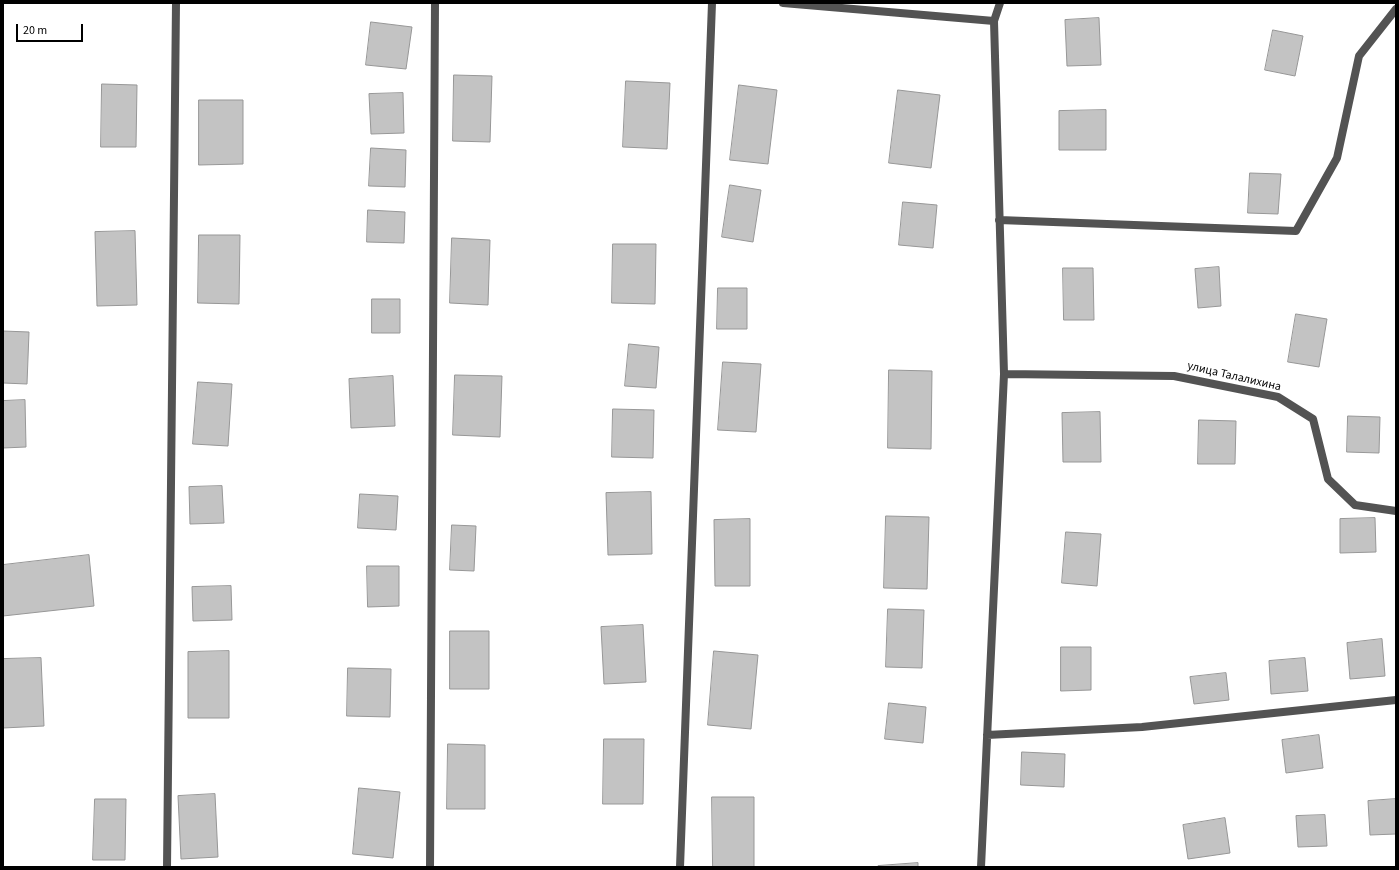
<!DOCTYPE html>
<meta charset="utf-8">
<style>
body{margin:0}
#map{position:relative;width:1399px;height:870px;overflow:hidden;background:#fff;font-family:"Source Sans 3",sans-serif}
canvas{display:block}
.frame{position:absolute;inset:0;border:4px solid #000;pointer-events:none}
.scale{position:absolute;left:16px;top:24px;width:67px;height:18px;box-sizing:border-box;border:2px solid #000;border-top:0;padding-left:5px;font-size:12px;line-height:14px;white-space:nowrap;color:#000;-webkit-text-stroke:3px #fff;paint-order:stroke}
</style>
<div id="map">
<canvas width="1399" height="870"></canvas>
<div class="frame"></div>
<div class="scale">20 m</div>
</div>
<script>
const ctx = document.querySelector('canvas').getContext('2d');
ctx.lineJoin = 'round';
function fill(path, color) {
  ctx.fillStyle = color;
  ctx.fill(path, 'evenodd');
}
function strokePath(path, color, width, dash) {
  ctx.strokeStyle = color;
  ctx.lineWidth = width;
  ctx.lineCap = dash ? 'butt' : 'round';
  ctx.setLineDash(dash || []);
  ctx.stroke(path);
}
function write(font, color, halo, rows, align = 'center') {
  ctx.font = font + ' "Source Sans 3",sans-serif';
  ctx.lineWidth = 3.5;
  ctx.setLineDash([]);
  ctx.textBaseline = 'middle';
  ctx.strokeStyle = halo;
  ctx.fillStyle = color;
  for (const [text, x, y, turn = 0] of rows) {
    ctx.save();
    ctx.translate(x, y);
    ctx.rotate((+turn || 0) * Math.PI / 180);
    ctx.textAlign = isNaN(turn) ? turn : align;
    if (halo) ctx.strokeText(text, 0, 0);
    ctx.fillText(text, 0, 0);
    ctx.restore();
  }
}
const building = new Path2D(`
 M1099,18L1101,65L1067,66L1065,20Z
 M371,22L412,27L406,69L366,65Z
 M1273,30L1303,36L1295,76L1265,70Z
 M454,75L492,76L490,142L453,141Z
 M626,81L670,83L667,149L623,147Z
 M102,84L137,85L136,147H101Z
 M739,85L777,90L768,164L730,160Z
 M898,90L940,95L931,168L889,163Z
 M403,93L404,133L371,134L369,94Z
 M199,100H243V164L199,165Z
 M1106,110V150H1059V111Z
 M371,148L406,150L405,187L369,186Z
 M1250,173L1281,174L1278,214L1248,213Z
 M730,185L761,190L753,242L722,237Z
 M903,202L937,205L933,248L899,245Z
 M368,210L405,212L404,243L367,242Z
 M135,231L137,305L97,306L95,232Z
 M199,235H240L239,304L198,303Z
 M452,238L490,240L488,305L450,303Z
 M613,244H656L655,304L612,303Z
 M1219,267L1221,306L1198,308L1195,269Z
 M1063,268H1093L1094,320H1064Z
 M718,288H747V329H717Z
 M372,299H400V333H372Z
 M1296,314L1327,319L1319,367L1288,362Z
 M3,331L29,332L27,384L3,383Z
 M629,344L659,347L656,388L625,386Z
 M723,362L761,364L756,432L718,430Z
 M889,370L932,371L931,449L888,448Z
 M455,375L502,376L500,437L453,435Z
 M393,376L395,426L351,428L349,379Z
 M198,382L232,384L228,446L193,444Z
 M25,400L26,447L3,448V401Z
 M613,409L654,410L653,458L612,457Z
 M1100,412L1101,462H1063L1062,413Z
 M1348,416L1380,417L1379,453L1347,452Z
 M1199,420L1236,421L1235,464H1198Z
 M222,486L224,523L190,524L189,487Z
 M651,492L652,554L608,555L606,493Z
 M360,494L398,496L396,530L358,528Z
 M886,516L929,517L927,589L884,588Z
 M1375,518L1376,552L1340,553V519Z
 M750,519V586H715L714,520Z
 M452,525L476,526L474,571L450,570Z
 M1066,532L1101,534L1097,586L1062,583Z
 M89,555L94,606L3,616V565Z
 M367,566H399V606L368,607Z
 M231,586L232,620L193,621L192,587Z
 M888,609L924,610L922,668L886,667Z
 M643,625L646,682L604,684L601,627Z
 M450,631H489V689H450Z
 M1382,639L1385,676L1350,679L1347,643Z
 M1061,647H1091V690L1061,691Z
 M229,651V718H188V652Z
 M714,651L758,655L751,729L708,725Z
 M41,658L44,726L3,728V659Z
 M1305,658L1308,691L1271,694L1269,661Z
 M348,668L391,669L390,717L347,716Z
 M1226,673L1229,700L1194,704L1190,677Z
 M889,703L926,707L923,743L885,739Z
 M1319,735L1323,768L1286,773L1282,740Z
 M604,739H644L643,804H603Z
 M448,744L485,745V809H447Z
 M1022,752L1065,754L1064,787L1021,785Z
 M359,788L400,792L393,858L353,854Z
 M215,794L218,857L181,859L178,796Z
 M712,797H754V867H713Z
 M95,799H126L125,860H93Z
 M1396,799V834L1370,835L1368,801Z
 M1325,815L1327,846L1298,847L1296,816Z
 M1225,818L1230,853L1188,859L1183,825Z
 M918,863V867H878V866Z`);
const lane = new Path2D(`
 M783,3L994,21
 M999,220L1296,231L1337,158L1359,56L1396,9
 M1004,374L1174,376L1278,397L1313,419L1328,479L1355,505L1396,511
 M987,735L1142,727L1396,700
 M167,867L176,3
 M430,867L435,3
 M680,867L712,3
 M981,867L1004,374L994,21L1000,3`);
const streetNames = [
 ["улица Талалихина",1234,377,13]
];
fill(building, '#c3c3c3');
strokePath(building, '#979797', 1);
strokePath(lane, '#535353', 8);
write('12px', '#000', '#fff', streetNames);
</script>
